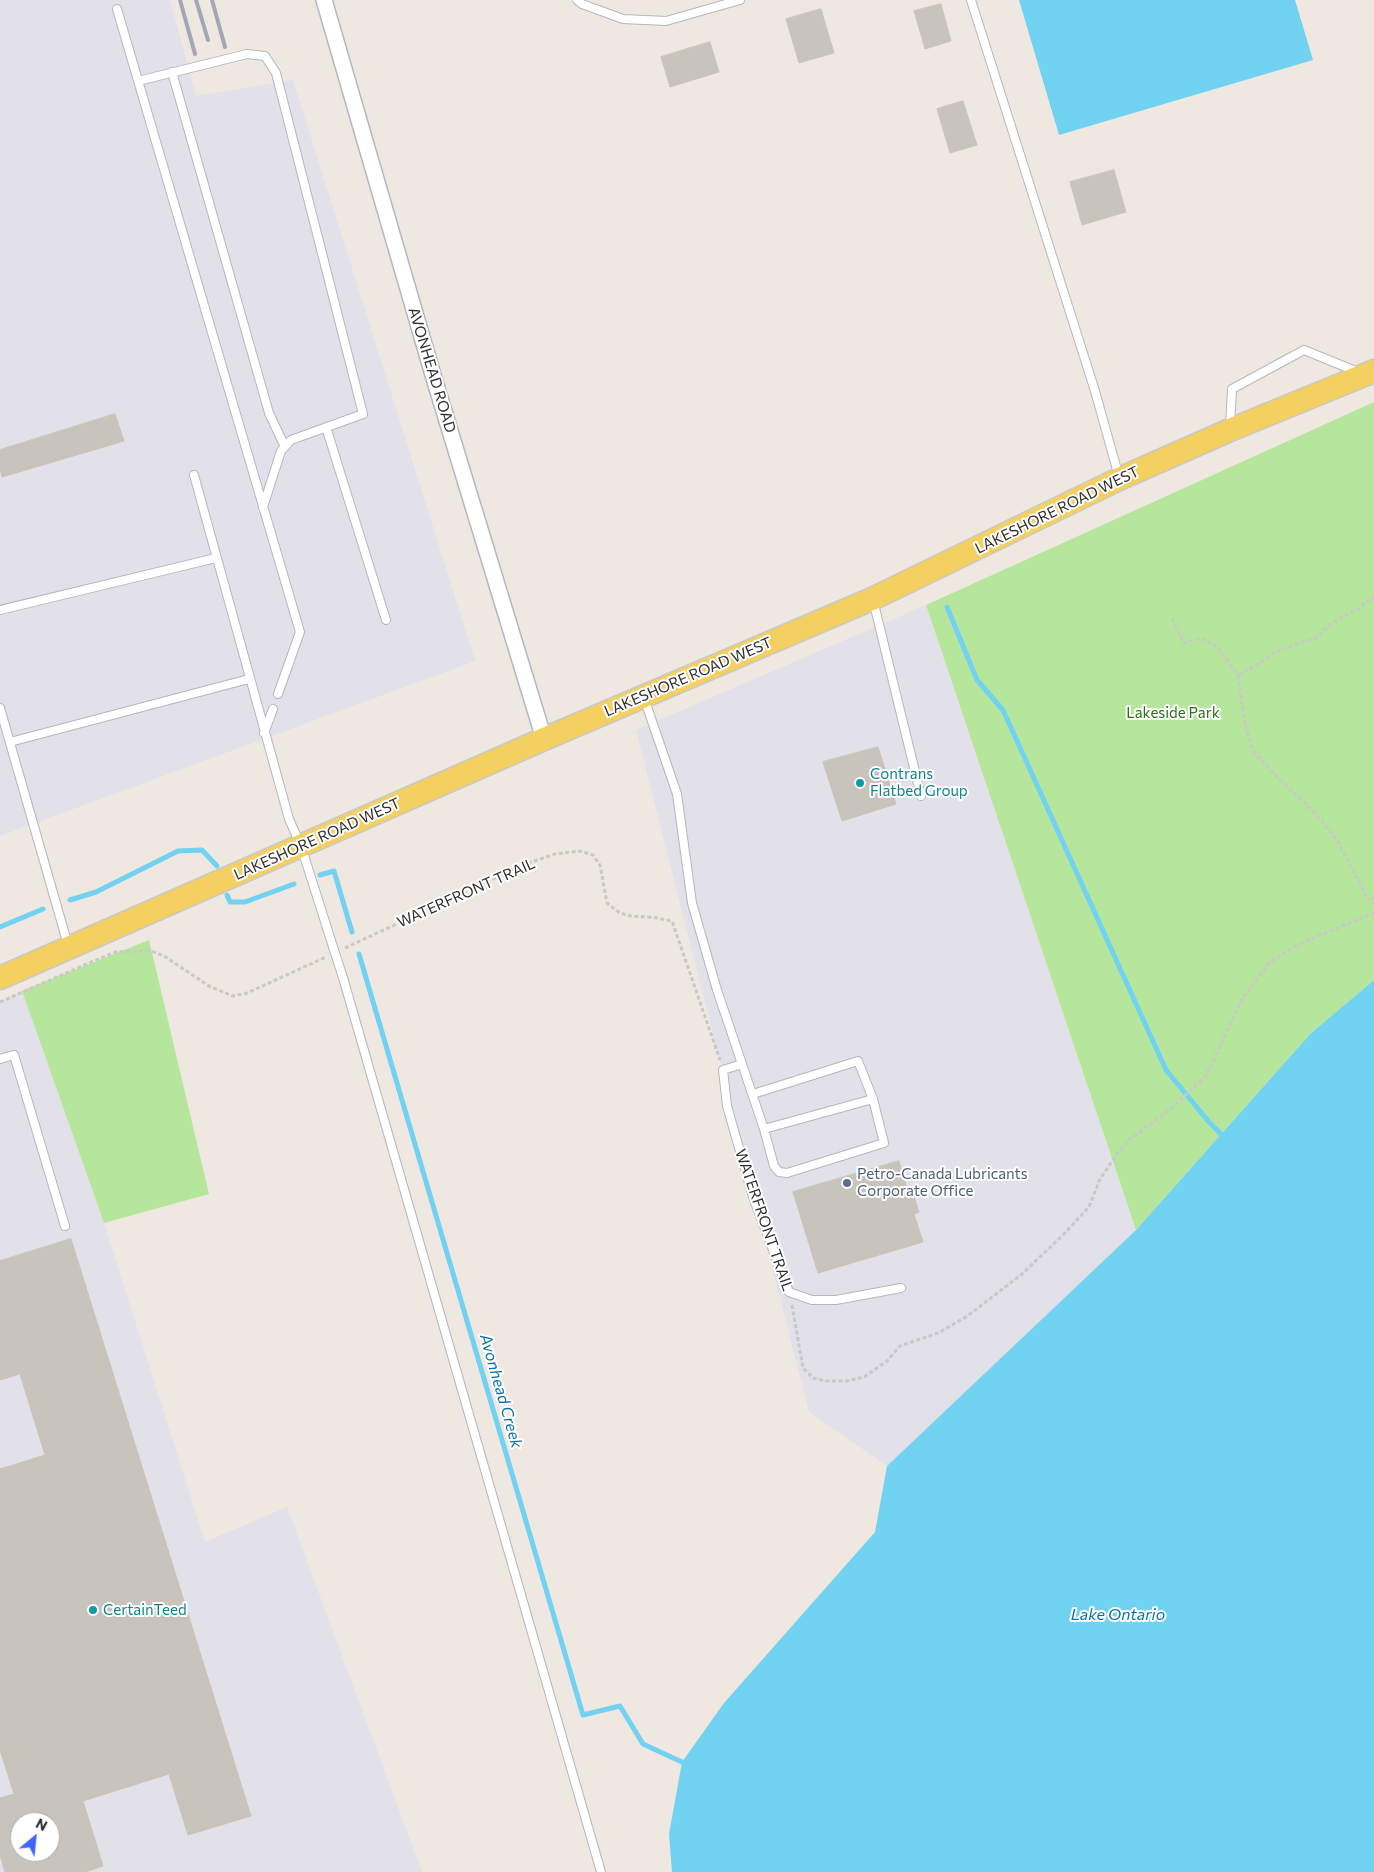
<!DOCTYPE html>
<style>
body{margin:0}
#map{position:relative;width:1374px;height:1872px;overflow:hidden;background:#efe8e0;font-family:Commissioner,sans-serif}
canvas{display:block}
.north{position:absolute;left:10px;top:1812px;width:50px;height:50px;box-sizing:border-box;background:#fff;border:1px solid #ababab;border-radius:50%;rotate:28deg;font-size:14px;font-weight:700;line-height:20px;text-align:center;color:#2e2e2e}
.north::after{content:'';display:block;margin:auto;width:18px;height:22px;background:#3e65fe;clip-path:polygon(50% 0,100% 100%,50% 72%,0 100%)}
</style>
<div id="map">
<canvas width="1374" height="1872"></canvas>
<div class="north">N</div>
</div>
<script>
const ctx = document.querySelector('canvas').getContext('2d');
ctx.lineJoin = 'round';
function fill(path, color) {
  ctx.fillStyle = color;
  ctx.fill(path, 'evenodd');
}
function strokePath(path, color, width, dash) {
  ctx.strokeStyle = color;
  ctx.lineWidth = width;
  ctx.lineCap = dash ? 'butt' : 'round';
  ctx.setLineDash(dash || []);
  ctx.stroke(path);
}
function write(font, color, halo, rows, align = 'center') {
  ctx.font = font + ' Commissioner,sans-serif';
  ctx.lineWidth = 4;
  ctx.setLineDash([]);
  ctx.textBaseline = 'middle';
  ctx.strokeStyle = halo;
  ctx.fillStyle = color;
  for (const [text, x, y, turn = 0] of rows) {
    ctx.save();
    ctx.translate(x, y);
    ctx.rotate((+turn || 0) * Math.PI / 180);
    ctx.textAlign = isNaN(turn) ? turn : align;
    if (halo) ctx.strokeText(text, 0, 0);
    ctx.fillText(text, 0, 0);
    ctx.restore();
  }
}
const industrial = new Path2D(`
 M0,0H170L196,96L293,80L475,661L0,836Z
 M926,605L1136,1230L887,1466L809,1412L636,730Z
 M22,991L104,1223L205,1542L287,1507L422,1872H0V1002ZM20,1822H50V1852H20Z`);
const green = new Path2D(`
 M1374,402V980L1311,1033L1136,1230L926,605Z
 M149,940L209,1194L104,1223L22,991Z`);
const water = new Path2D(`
 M1019,0H1295L1313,60L1059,135Z
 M1374,980V1872H672L669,1834L682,1762L724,1703L875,1532L887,1466L1136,1230L1311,1033Z`);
const stream = new Path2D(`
 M947,607L977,680L1003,710L1166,1070L1209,1122L1225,1138
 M320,875L334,871L352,932
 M227,895L230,902H245L294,884
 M70,900L96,892L178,851L202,850L217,866
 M0,927L43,909
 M359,954L583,1715L620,1706L643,1744L682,1762`);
const building = new Path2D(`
 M941,4L951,41L925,49L914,11Z
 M821,9L834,53L799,63L786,19Z
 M710,42L719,72L670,87L661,57Z
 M963,101L977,145L950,153L937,109Z
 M1114,170L1126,212L1082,225L1070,182Z
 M115,414L124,441L2,477L0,469V450Z
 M878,747L896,804L842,821L823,762Z
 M899,1161L907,1189L911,1188L919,1212L914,1214L923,1242L818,1273L793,1192Z
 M71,1239L251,1816L188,1835L169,1774L83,1801L103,1866L85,1872H5L0,1855V1798L14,1794L0,1750V1469L45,1455L20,1374L0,1380V1261ZM20,1822H50V1852H20Z`);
const path = new Path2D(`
 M1172,619L1184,643L1200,638L1217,647L1238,675L1245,726L1253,751L1280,780L1306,804L1322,821L1338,842L1366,895L1374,904
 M1238,675L1256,665L1275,652L1317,637L1329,625L1358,609L1374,596
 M345,948L523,865L555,854L579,851L593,855L600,865L607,903C623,917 627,916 648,917C656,917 664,920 672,921L720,1060
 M0,1002L91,962L116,952L136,951H151L164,956L209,986L233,996L247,993L326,957
 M792,1305L803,1368L813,1378L826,1381H847L864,1377L887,1361L900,1346L938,1333L966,1317L1021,1275L1064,1234L1089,1207L1100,1179L1119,1151L1129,1140L1168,1111L1206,1076L1242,999L1270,962L1299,944L1374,913`);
const lane = new Path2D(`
 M577,0L582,4L623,19L666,21L740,0
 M971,0L1095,391L1119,477
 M117,9L300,632L278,694
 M172,72L269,413L285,447
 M138,81L247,54L265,56L276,73L363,414L291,440L281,451L263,507
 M326,427L386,620
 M1230,427L1232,389L1304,350L1358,372
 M194,475L289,819L301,846L327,928
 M873,600L921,796
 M0,610L216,558
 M644,698L677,794L692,903L717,990L764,1129L774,1166L779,1172L787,1173L884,1143L873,1099
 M0,708L68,945
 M264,733L273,709
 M10,742L249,679
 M344,981L601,1872
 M0,1059L14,1055L65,1226
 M742,1064L723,1070L727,1106L753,1197L789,1292L812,1300H836L901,1288
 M753,1094L858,1061L873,1099L764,1129`);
const street = new Path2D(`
 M324,0L433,375L544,739`);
const primary = new Path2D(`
 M0,978L544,739L872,599L1119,479L1230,430L1374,371`);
const rail = new Path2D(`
 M180,0L195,54
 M196,0L208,40
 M212,0L225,47`);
const laneBridge = new Path2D(`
 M327,928L344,981`);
const markers = [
 [860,783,5,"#0f9aa8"],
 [847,1183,5,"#5c6f8a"],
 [93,1610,5,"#0f9aa8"]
];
const streetNames = [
 ["AVONHEAD ROAD",432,370,73],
 ["LAKESHORE ROAD WEST",1057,510,-26],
 ["LAKESHORE ROAD WEST",688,677,-23],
 ["LAKESHORE ROAD WEST",317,839,-24],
 ["WATERFRONT TRAIL",466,893,-24],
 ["WATERFRONT TRAIL",764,1220,71]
];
const parkNames = [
 ["Lakeside Park",1173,713]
];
const cultureNames = [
 ["Contrans",870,774],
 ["Flatbed Group",870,791],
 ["CertainTeed",103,1610]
];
const serviceNames = [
 ["Petro-Canada Lubricants",857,1174],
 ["Corporate Office",857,1191]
];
const waterNames = [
 ["Avonhead Creek",501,1391,74],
 ["Lake Ontario",1118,1615]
];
fill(industrial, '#e2e0e8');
fill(green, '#b6e69c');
fill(water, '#72d2f2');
strokePath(stream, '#72d2f2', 5);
fill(building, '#c8c3bb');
strokePath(building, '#cbc4b9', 1);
strokePath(lane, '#b4b7c1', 10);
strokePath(street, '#b4b7c1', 18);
strokePath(primary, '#c9c9c9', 25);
strokePath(path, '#c9c9c9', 3, [4, 2.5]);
strokePath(lane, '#fff', 8);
strokePath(street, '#fff', 15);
strokePath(primary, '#f4d060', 22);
strokePath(rail, '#a2a6b8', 4);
strokePath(laneBridge, '#b4b7c1', 10, []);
strokePath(laneBridge, '#fff', 8);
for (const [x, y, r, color] of markers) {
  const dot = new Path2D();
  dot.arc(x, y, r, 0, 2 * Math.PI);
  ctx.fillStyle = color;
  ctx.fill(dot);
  strokePath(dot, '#fff', 2);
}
write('15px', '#2e2e2e', '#fff', streetNames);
write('15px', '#2c6f19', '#fff', parkNames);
write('15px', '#0d838f', '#fff', cultureNames, 'left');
write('15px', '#4e5e75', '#fff', serviceNames, 'left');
write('italic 16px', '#0a72a5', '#fff', waterNames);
</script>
